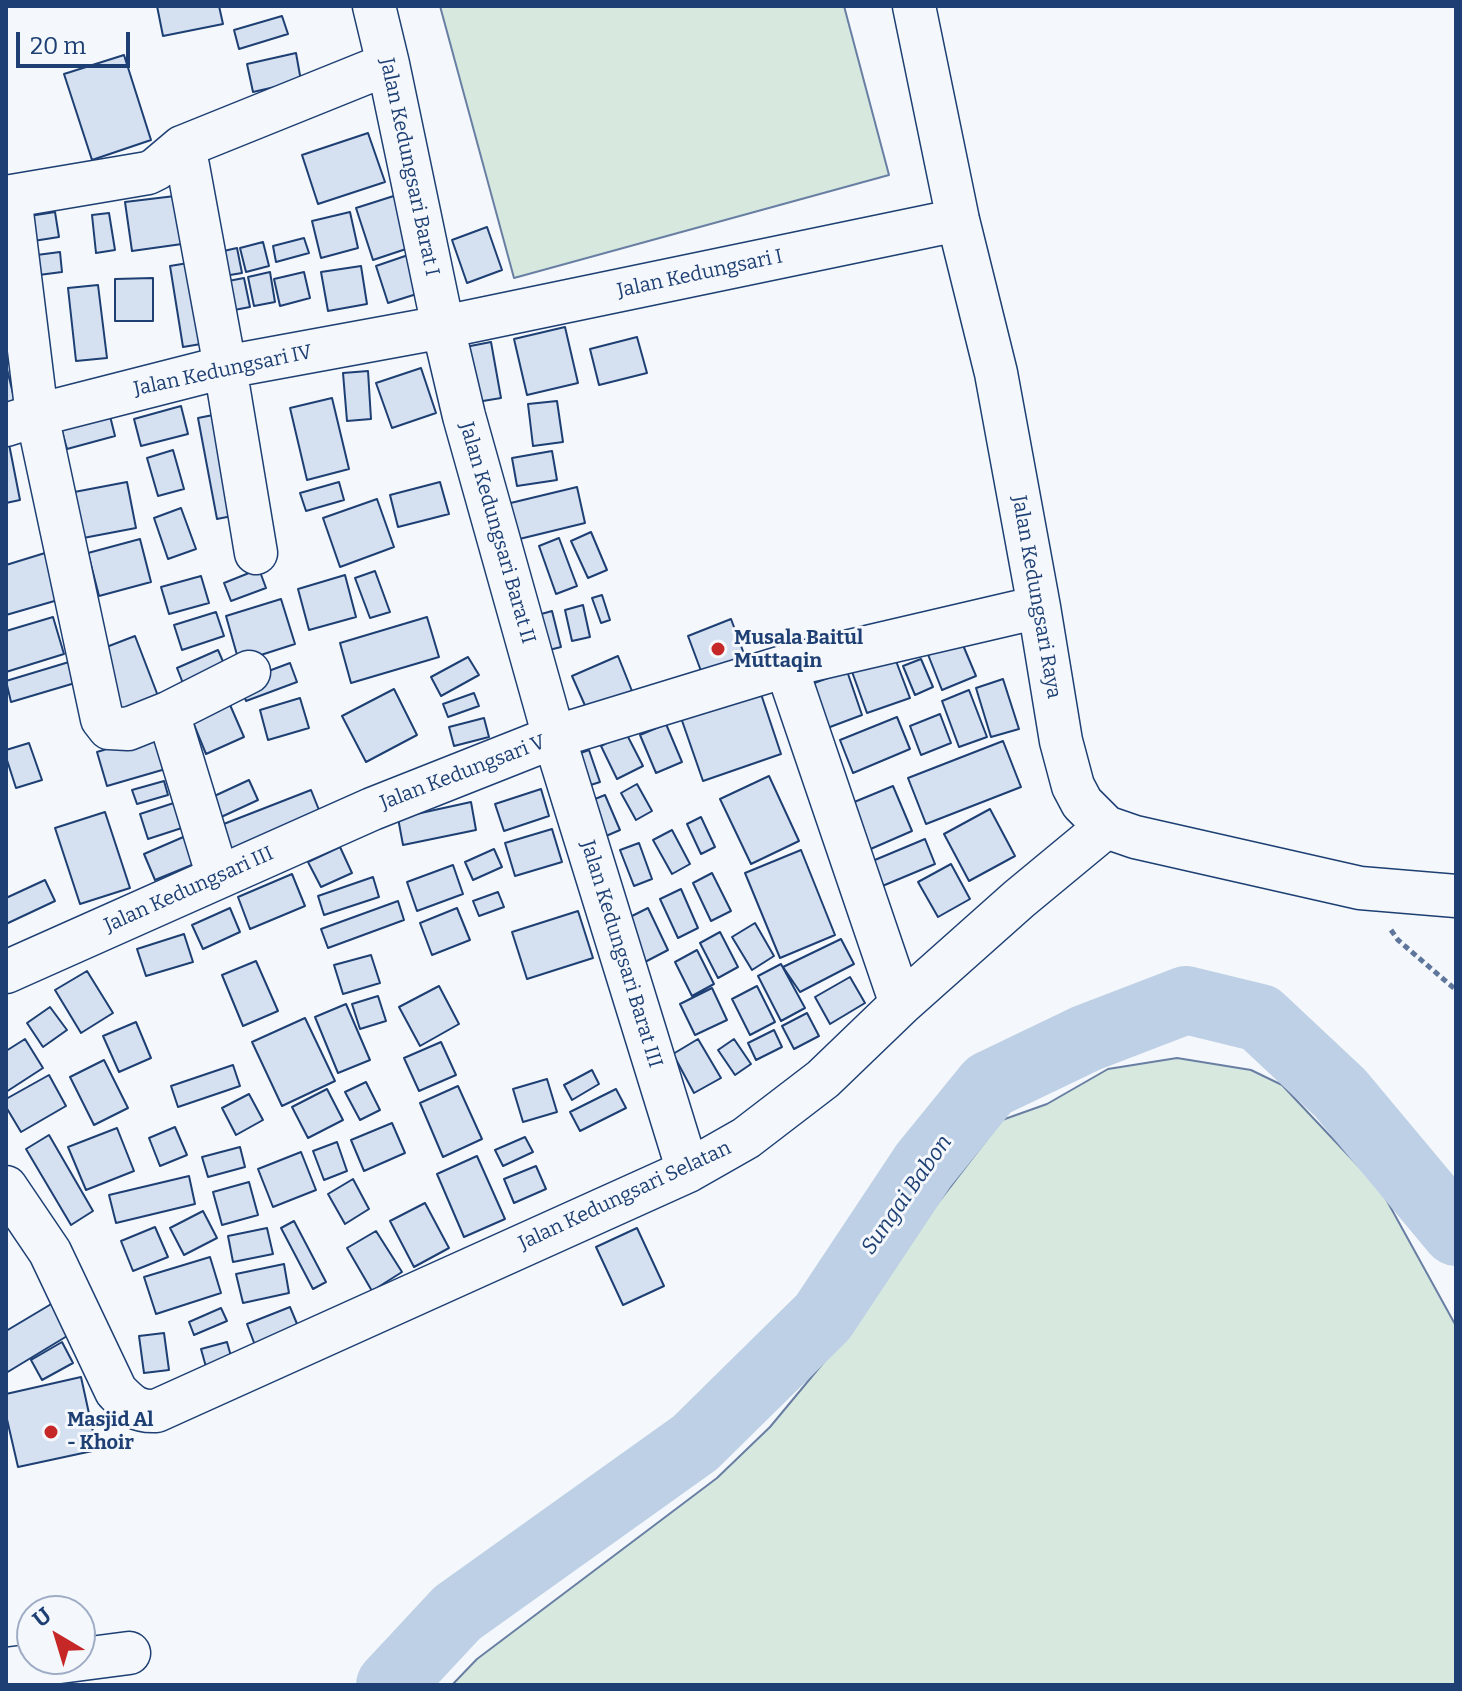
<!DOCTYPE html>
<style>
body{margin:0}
#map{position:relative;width:1462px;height:1691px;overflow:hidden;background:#f4f7fb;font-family:Bitter,serif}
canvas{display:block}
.frame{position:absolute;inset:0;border:8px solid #1d3f73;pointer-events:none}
.north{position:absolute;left:16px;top:1595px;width:80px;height:80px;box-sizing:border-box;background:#f4f7fb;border:2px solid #9eadc5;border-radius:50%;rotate:322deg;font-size:22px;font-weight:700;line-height:32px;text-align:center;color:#1d3f73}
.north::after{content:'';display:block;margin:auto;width:28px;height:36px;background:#c62828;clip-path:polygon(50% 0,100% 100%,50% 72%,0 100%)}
.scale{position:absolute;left:16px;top:32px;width:114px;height:36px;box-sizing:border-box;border:4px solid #1d3f73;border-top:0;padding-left:10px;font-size:24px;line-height:28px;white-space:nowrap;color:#1d3f73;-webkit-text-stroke:6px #f4f7fb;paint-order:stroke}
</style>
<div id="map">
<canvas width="1462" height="1691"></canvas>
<div class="frame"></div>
<div class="north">U</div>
<div class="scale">20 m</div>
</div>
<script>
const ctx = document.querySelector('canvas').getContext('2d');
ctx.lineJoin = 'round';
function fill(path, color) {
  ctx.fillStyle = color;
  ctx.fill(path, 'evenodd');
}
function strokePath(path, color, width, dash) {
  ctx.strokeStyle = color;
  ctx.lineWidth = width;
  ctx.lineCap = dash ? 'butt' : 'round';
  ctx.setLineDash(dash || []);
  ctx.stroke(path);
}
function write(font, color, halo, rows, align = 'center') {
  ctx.font = font + ' Bitter,serif';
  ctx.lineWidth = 6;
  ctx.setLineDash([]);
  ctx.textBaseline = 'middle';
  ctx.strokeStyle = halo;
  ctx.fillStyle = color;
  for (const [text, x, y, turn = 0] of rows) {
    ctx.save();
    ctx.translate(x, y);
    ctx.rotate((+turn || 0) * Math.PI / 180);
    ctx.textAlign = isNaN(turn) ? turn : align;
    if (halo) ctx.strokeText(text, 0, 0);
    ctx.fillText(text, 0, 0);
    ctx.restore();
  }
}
const green = new Path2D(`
 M440,6H844L889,175L514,278Z
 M1177,1058L1251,1070L1282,1085L1381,1190L1456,1326V1685H452L477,1659L717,1478L770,1427L848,1333L874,1286L1002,1120L1047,1104L1108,1069Z`);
const river = new Path2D(`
 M390,1685L457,1613L695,1443L823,1317L924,1165L989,1085L1087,1038L1186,1000L1260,1018L1340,1093L1456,1232`);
const building = new Path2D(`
 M157,6H219L223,24L163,36Z
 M282,16L288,34L239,49L234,30Z
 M296,53L301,81L253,92L247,64Z
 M124,55L151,140L92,160L64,74Z
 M368,133L385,182L318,204L302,155Z
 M400,194L418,245L373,260L356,208Z
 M175,196L182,244L132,251L125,202Z
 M55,212L59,237L27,242L23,217Z
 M350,212L358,248L321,258L312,221Z
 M109,213L115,250L96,253L92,215Z
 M487,227L502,270L467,283L452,240Z
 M304,238L309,253L276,262L273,246Z
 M263,242L269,266L246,272L240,248Z
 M237,248L242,273L224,276L219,252Z
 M60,252L62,272L31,276L29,256Z
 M411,254L423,292L388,303L376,266Z
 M200,261L213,342L183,347L170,266Z
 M361,266L367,304L328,311L321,272Z
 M270,272L275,302L254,306L248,277Z
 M304,272L310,298L280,306L274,279Z
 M153,278V321H115V279Z
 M244,278L250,307L229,311L223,282Z
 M98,285L107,358L76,361L68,288Z
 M565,327L578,383L527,395L514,339Z
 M637,337L647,373L599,385L590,349Z
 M491,342L501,398L471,403L460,348Z
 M6,365L18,414L6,417Z
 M421,368L436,413L392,428L376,383Z
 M368,371L371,419L347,421L343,373Z
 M332,398L349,469L307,480L290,408Z
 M557,401L563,442L533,446L528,404Z
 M107,404L115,436L67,449L58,417Z
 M181,406L188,434L141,446L134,419Z
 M223,413L242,514L217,519L198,418Z
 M9,444L20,500L6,503V445Z
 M173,450L184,489L158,496L147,458Z
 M552,451L557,480L517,486L512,458Z
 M127,482L136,528L78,539L69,493Z
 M339,482L344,500L306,511L300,493Z
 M440,482L449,514L398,527L390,495Z
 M577,487L585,523L503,543L494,507Z
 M377,499L394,547L340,567L323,518Z
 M181,508L196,549L168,559L154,518Z
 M591,532L607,570L588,578L571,541Z
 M559,538L577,586L556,594L539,546Z
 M140,539L151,582L99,596L88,553Z
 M45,553L58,600L6,615V565Z
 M259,569L266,588L231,601L224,583Z
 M375,571L390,612L370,618L355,578Z
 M345,575L356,617L309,630L298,589Z
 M201,576L209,603L169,614L161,587Z
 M602,595L610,620L601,623L592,598Z
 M281,599L295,644L239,662L226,616Z
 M583,605L590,637L572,641L565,610Z
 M552,611L561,647L537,653L527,618Z
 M216,612L224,636L182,650L174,625Z
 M53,617L64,654L6,672V631Z
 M427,617L439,657L351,683L340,643Z
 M731,619L747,662L704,679L688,636Z
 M135,636L158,696L118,712L96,651Z
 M960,638L976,676L942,690L927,652Z
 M218,650L228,673L186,691L177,668Z
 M893,653L910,698L867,713L851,669Z
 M618,656L632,691L587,710L572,676Z
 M468,657L479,675L441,696L431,677Z
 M921,659L933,687L915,695L903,666Z
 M69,662L75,683L11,702L6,681Z
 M290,663L297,682L246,701L239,682Z
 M847,671L862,715L814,733L798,689Z
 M1003,679L1019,729L991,737L976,688Z
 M758,685L781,754L703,781L679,712Z
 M394,689L417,735L366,762L342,716Z
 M969,690L987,737L959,747L942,701Z
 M474,693L479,706L448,717L443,704Z
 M227,698L244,737L206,754L190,715Z
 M300,698L309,728L268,740L260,710Z
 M940,714L951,743L921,755L910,726Z
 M897,717L910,749L853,773L840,740Z
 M484,718L489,737L454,746L449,727Z
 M666,724L682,762L656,773L640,735Z
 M159,733L169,768L107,786L97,752Z
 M626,733L643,766L617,779L601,746Z
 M1003,741L1021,787L926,824L908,778Z
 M29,743L42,780L16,788L6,757V750Z
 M589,750L600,782L575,790L564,759Z
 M769,776L799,841L751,864L720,799Z
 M249,780L258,800L219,818L210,798Z
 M164,781L168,795L137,804L132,790Z
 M637,784L652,811L636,820L621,793Z
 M893,786L912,831L866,851L847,805Z
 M541,789L549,816L504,831L495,804Z
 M311,790L323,820L228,857L216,827Z
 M605,795L620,830L599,839L585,803Z
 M183,800L191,825L148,839L140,814Z
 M471,802L476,830L403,845L398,818Z
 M990,809L1015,856L969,881L944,834Z
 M105,812L130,888L80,904L55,828Z
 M701,817L715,847L701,854L687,824Z
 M552,829L562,862L515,876L505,843Z
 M672,830L690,864L672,874L653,840Z
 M188,835L199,862L155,880L144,854Z
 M925,839L935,864L880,887L870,862Z
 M639,843L652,879L634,886L620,850Z
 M340,847L352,873L321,887L308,862Z
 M494,849L502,867L473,880L465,862Z
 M801,850L835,935L780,958L745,873Z
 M951,864L970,899L938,917L918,882Z
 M453,865L463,894L417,911L407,882Z
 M712,873L731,911L711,921L693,883Z
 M292,874L305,906L250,929L238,897Z
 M373,877L379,897L324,915L318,896Z
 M45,880L55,901L6,924V898Z
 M681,889L698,928L678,938L660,899Z
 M498,892L504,907L479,916L473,901Z
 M398,901L404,920L328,948L321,929Z
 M230,908L240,932L203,949L192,925Z
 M457,908L470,940L432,955L420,923Z
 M648,908L668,950L643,963L622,921Z
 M578,911L593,958L527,979L512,932Z
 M755,923L774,956L752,970L732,937Z
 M720,932L738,967L718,978L700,943Z
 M184,934L193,962L146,976L137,949Z
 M841,939L854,964L800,992L783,967Z
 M697,950L714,984L692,996L675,962Z
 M371,955L380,983L343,994L334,965Z
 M256,961L278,1011L243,1026L222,975Z
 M781,964L805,1008L781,1021L758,976Z
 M87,971L113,1013L81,1033L55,990Z
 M850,977L865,1003L830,1024L815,997Z
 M439,986L459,1024L420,1046L399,1007Z
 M757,986L775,1022L750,1035L732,999Z
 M712,988L727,1020L695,1035L680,1004Z
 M378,996L386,1021L360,1029L352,1004Z
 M346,1004L370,1060L338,1073L315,1017Z
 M50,1007L67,1030L43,1047L27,1023Z
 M807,1013L819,1036L794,1049L782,1026Z
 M305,1018L335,1081L282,1106L252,1042Z
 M136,1022L151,1058L119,1072L103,1036Z
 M774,1030L782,1047L756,1060L748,1043Z
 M25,1039L43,1068L6,1092V1051Z
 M698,1039L721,1078L694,1093L673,1054Z
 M734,1039L751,1064L735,1075L718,1050Z
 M441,1042L456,1075L419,1091L404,1058Z
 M104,1060L128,1108L94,1125L70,1077Z
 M233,1065L240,1086L178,1107L171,1086Z
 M592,1070L599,1084L572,1100L564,1085Z
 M49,1075L66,1106L21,1132L6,1107V1099Z
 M547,1079L557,1112L523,1122L513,1089Z
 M366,1082L380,1110L360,1120L345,1092Z
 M458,1086L482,1139L443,1157L420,1103Z
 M327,1089L343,1120L308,1138L292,1107Z
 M616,1089L626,1108L580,1131L570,1112Z
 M249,1094L263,1120L236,1135L222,1108Z
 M392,1123L405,1153L364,1171L351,1140Z
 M175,1127L187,1155L160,1166L149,1138Z
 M117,1128L134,1171L86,1190L68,1147Z
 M49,1135L93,1211L71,1225L26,1149Z
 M525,1137L533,1152L503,1166L495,1150Z
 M337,1142L347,1171L324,1180L313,1151Z
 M240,1147L245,1167L208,1177L202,1157Z
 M301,1152L316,1190L273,1207L258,1169Z
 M477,1156L505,1219L464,1237L437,1174Z
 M536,1166L546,1189L514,1203L504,1179Z
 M189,1176L195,1204L116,1223L109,1195Z
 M353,1179L369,1209L345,1224L328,1194Z
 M249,1182L258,1215L222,1225L213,1192Z
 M425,1203L449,1248L414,1267L390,1221Z
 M203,1211L217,1238L184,1255L170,1228Z
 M294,1221L326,1282L313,1289L281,1228Z
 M155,1227L168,1257L133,1271L121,1241Z
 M267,1228L273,1254L233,1262L228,1236Z
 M637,1228L664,1286L623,1305L596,1247Z
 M376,1231L402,1272L372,1291L347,1248Z
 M210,1257L221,1293L156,1314L144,1277Z
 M284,1264L289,1293L243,1303L236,1274Z
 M63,1297L82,1327L6,1373V1331Z
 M290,1307L300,1331L256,1348L247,1324Z
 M221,1308L227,1321L194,1335L189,1322Z
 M164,1333L169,1370L144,1373L139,1336Z
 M62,1342L73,1363L42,1380L31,1360Z
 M227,1342L234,1367L208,1374L201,1349Z
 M81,1377L97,1450L18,1467L6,1415V1394Z`);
const path = new Path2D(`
 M1391,930L1398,940L1456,990`);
const minor = new Path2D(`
 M374,6L388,64L443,327L464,416L554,737L688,1171
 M914,6L958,220L996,373L1039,607L1061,741L1073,786L1082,803L1106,827L1135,837L1360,888L1456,896
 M182,147L188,166L225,367L256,553
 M10,196L37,415L102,719L109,728L128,729L168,713L249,672
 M6,197L148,173L156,169L182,147L388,64
 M6,425L37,415L225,367L443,327L958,220
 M786,666L901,1004
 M168,713L218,877
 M6,972L372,809L554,737L786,666L1039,607
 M6,1187L50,1252L116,1391C130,1405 136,1412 156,1411L688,1171L746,1138L823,1079L901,1004L1019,899L1106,827
 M6,1669L129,1653`);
const markers = [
 [718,649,8,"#c62828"],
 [51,1432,8,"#c62828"]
];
const streetNames = [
 ["Jalan Kedungsari Barat I",409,167,78],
 ["Jalan Kedungsari I",700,274,-12],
 ["Jalan Kedungsari IV",223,371,-12],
 ["Jalan Kedungsari Barat II",497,533,74],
 ["Jalan Kedungsari Raya",1036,597,80],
 ["Jalan Kedungsari V",463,773,-21],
 ["Jalan Kedungsari III",189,890,-24],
 ["Jalan Kedungsari Barat III",621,954,73],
 ["Jalan Kedungsari Selatan",625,1196,-25]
];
const poiNames = [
 ["Musala Baitul",734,638],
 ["Muttaqin",734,661],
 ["Masjid Al",67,1420],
 ["- Khoir",67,1443]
];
const waterNames = [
 ["Sungai Babon",907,1195,-55]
];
fill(green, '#d7e8df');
strokePath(green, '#687fa3', 2);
strokePath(river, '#bed0e5', 68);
fill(building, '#d5e0f0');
strokePath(building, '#1d3f73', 2);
strokePath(minor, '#1d3f73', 45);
strokePath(path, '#5e769c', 5, [6, 4]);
strokePath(minor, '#f4f7fb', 42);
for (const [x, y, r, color] of markers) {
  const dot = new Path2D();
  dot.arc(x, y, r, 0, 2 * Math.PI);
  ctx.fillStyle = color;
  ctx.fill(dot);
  strokePath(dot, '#f4f7fb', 3);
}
write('20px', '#1d3f73', '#f4f7fb', streetNames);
write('bold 20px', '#1d3f73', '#f4f7fb', poiNames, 'left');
write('italic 22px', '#1d3f73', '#f4f7fb', waterNames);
</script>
